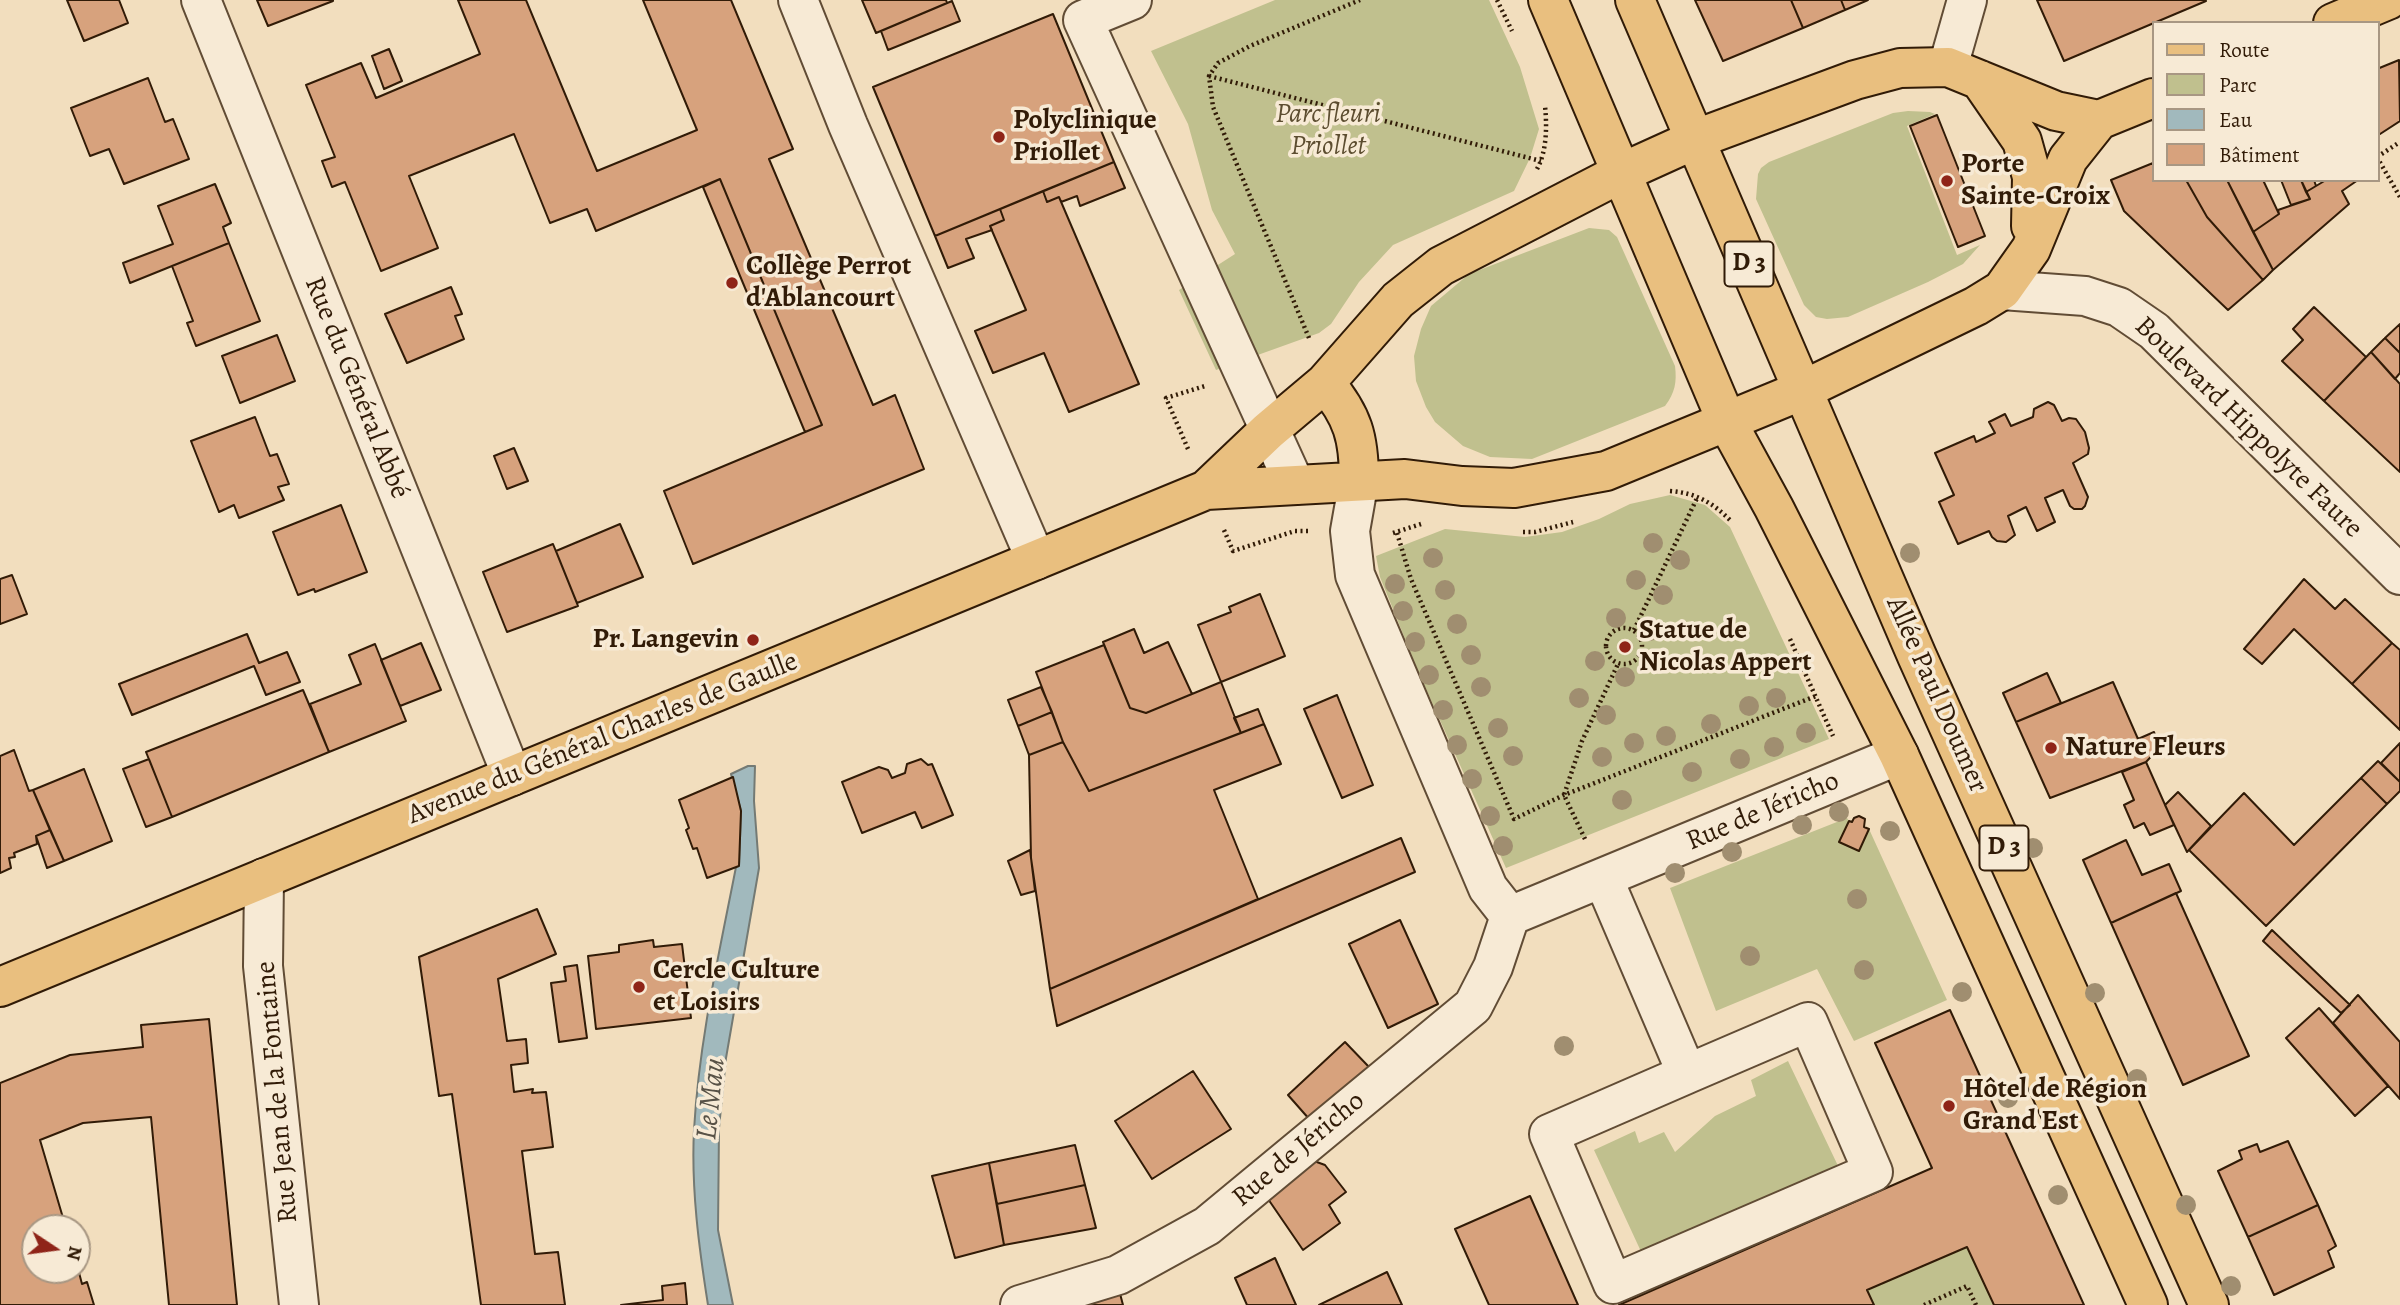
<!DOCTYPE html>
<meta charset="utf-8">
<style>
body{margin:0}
#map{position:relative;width:2400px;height:1305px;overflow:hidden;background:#f2debe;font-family:Alegreya,serif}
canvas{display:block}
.legend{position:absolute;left:2152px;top:21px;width:228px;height:161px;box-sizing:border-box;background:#f7ead5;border:2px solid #a89783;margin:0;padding:9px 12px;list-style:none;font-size:21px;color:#311b07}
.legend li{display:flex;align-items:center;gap:14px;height:35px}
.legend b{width:35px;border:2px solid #a89783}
.north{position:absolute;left:21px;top:1214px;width:70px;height:70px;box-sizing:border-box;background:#f7ead5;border:2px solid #a89783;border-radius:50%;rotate:103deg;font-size:19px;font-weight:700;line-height:28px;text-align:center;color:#311b07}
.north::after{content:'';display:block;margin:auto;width:24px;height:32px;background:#8f2418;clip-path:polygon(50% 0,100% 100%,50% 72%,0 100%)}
</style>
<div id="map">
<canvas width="2400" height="1305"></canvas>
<ul class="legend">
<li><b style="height:9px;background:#e9bf7f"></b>Route</li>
<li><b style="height:19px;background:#c0c08e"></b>Parc</li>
<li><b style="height:19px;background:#a1b9bd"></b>Eau</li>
<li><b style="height:19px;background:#d7a27d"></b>Bâtiment</li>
</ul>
<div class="north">N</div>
</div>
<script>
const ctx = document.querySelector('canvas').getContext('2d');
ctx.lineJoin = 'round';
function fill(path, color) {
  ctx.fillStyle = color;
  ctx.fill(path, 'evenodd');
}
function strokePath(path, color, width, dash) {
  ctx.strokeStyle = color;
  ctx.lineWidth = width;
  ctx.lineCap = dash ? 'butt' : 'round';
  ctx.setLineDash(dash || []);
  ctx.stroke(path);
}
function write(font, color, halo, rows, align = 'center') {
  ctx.font = font + ' Alegreya,serif';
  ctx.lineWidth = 7;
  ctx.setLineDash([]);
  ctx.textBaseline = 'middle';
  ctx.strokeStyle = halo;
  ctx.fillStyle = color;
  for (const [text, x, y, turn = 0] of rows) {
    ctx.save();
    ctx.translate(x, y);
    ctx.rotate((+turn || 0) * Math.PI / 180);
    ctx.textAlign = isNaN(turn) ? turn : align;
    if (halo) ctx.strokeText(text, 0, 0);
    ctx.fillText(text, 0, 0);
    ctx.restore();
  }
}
const green = new Path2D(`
 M1275,0H1489L1520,67L1539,129L1530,158L1514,191L1393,245L1359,282L1331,324L1319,333L1216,370L1179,290L1235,254L1212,210L1188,124L1151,51Z
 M1908,111L1930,112L1935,114L1907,126L1957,255L1980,245L1963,264L1928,282L1848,317L1827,319L1816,317L1804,305L1756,199L1758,174L1761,168L1769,162L1893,113Z
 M1589,228L1609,230L1617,237L1675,366C1677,382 1675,393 1665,406L1532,459L1490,457L1463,446L1435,422L1426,407L1416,381L1414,356L1421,329L1431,306L1469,274Z
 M1670,495L1705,505L1730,527L1829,739L1506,868L1418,671L1380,577L1376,556L1445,529L1525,537L1562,532L1599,519L1630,504Z
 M1847,818L1849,821L1839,842L1859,851L1869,829L1947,1000L1854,1041L1817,969L1716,1011L1670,888Z
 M1788,1061L1840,1170L1644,1258L1594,1150L1635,1131L1639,1143L1664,1132L1675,1152L1715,1116L1756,1096L1751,1080Z
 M1967,1247L1994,1305H1874L1867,1290Z`);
const water = new Path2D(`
 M748,766H755L754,801L759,868L726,1058L719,1128L718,1230L733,1305H708C699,1248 691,1188 694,1130C699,1041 719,954 736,867L739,865L741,811L731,774Z`);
const building = new Path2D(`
 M67,0H119L128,23L84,41Z
 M257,0H333V1L268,26Z
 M458,0H526L597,171L697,130L643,0H731L793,149L769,159L873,405L895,395L924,469L693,564L664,491L822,425L720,179L596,231L587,209L550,223L514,134L409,176L438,248L381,271L345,182L332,187L322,161L335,157L306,85L361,63L376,98L480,54Z
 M862,0H946L947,3L876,33Z
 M1695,0H1791L1803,28L1723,61Z
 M1791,0H1841L1845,10L1803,28Z
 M1841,0H1868L1845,10Z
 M2037,0H2205L2206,1L2064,61Z
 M952,1L960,21L888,50L881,31Z
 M1053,14L1114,162L935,236L873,87Z
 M389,49L402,81L384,89L372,56Z
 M2399,60L2400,121L2377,136V69Z
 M148,78L165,122L173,119L189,159L124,184L109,149L90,156L71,108Z
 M1937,115L1985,236L1958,247L1910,126Z
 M1114,162L1125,188L1080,206L1077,196L1061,202L1059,197L1047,202L1043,191Z
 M2153,163V180H2186L2207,217L2263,280L2228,310L2124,211L2111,180Z
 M720,179L822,425L805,432L703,187Z
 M2186,180H2227L2273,270L2263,280L2207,217Z
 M2227,180H2263L2279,214L2253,232Z
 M2281,180H2301L2310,199L2291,205Z
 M2301,180H2314L2316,186L2306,192Z
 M2326,180H2358L2342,191L2349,204L2273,270L2253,232L2279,214L2278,210L2310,199L2306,192Z
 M215,184L231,223L223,227L229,243L130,283L123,263L173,244L158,206Z
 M1043,191L1047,202L1059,197L1139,384L1069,412L1044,353L993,373L975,331L1026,310L990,226L1004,220L1000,209Z
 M1000,209L1004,220L990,226L992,230L966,239L974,258L948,268L935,236Z
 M229,243L260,321L196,346L187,323L193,321L172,266Z
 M451,287L462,314L455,316L464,339L407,363L385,314Z
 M2314,307L2366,357L2324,401L2282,361L2303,340L2293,329Z
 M2400,324V353L2385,338Z
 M277,335L295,381L240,403L222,356Z
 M2385,338L2400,353V373L2395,379L2371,352Z
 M2371,352L2400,384V472L2324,401Z
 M2048,402L2054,405L2062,421L2069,418L2076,419L2085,432L2089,448L2088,454L2073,463L2088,497L2085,506L2082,509H2074L2070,506L2063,490L2045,498L2055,522L2037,531L2026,507L2008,516L2015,535L2006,542L1997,541L1992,537L1989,531L1958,544L1939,502L1954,495L1935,453L1974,436L1976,442L1995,433L1989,422L2005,414L2011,426L2033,417L2034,409Z
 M255,417L270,456L277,454L289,484L278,487L284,500L239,518L234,505L219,512L191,441Z
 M514,448L528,481L507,489L494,456Z
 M341,505L367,572L315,592L314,589L298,595L273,532Z
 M620,524L643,577L577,603L556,551Z
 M553,544L578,606L507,632L483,572Z
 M12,575L27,614L0,624V579Z
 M2304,579L2335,609L2345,599L2392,643L2352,684L2294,629L2262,664L2244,649Z
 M1260,594L1285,656L1221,682L1198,625L1231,612L1229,607Z
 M1134,629L1144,653L1168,642L1192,694L1146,713L1130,708L1103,642Z
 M247,634L259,663L287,652L300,682L266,695L254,666L132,715L119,684Z
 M421,643L441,690L400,706L381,660Z
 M2392,643L2400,650V730L2352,684Z
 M375,644L406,721L329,752L310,704L361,684L349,655Z
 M1104,645L1130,708L1146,713L1221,682L1241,733L1089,791L1063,742L1036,672Z
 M2047,673L2061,703L2016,722L2003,693Z
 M2113,682L2138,739L2154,732L2160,747L2146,762L2050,798L2016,722Z
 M1041,687L1052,712L1018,726L1008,700Z
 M303,690L329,752L172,817L146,752Z
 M1337,695L1373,785L1342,798L1304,709Z
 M1258,709L1264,724L1241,733L1234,718Z
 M1052,712L1063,742L1029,755L1018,726Z
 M1264,724L1281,764L1214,790L1258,899L1050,989L1031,858L1029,755L1063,742L1089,791Z
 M2400,743V782L2381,763Z
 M14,750L29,791L33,790L50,830L36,836L37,844L14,853L15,857L9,858L11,868L0,873V756Z
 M149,759L172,817L146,827L123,769Z
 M921,759L928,765L932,764L953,815L922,828L915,812L862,833L842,782L879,767L888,770L892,778L905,773L907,764Z
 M2378,761L2400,782V791L2387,804L2361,778Z
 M2146,762L2174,825L2150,835L2144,823L2134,828L2124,805L2134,800L2122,772Z
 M84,769L112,841L64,861L33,790Z
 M733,777L741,811L739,866L707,878L697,848L693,849L686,830L689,828L679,800Z
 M2361,778L2387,804L2266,926L2189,850L2244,793L2294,845Z
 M2178,792L2211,826L2187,852L2165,805Z
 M1859,816L1865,819L1864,827L1869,829L1859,851L1839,842L1849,821L1852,822L1854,818Z
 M50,830L64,861L47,868L36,836Z
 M1401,838L1415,872L1057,1026L1050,989Z
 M2126,840L2142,875L2169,864L2181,891L2111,923L2083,860Z
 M1030,850L1035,891L1021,895L1008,861Z
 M2176,893L2249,1056L2183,1085L2111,923Z
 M537,909L556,954L498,979L507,1041L526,1039L528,1063L511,1065L514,1092L533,1089L532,1093L546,1092L553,1147L522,1151L535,1254L558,1252L565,1305H481L452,1094L439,1096L419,957Z
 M1400,920L1438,1004L1388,1028L1349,944Z
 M2272,930L2350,1005L2341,1013L2263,941Z
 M653,940L654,947L682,944L691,1018L596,1029L588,956L619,952V945Z
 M577,965L587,1038L559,1042L551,983L566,981L564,967Z
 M2358,995L2400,1042V1099L2333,1023Z
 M2319,1008L2388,1086L2355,1116L2286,1038Z
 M1950,1010L2084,1305H1994L1967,1247L1867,1290L1874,1305H1619L1932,1168L1875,1043Z
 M209,1019L237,1305H169L151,1117L83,1123L40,1140L66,1228H35V1270H77V1265L82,1284L87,1282L94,1305H0V1083L70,1055L143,1047L141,1025Z
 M1345,1042L1369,1067L1310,1120L1288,1095Z
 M1193,1071L1231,1129L1152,1179L1115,1121Z
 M2288,1141L2318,1205L2248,1237L2218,1171L2242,1159L2239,1151L2257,1144L2260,1152Z
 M1075,1145L1085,1185L997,1204L989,1163Z
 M1314,1161L1325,1165L1346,1192L1329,1205L1340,1223L1303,1250L1266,1196Z
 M989,1163L1004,1245L955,1258L932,1176Z
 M1085,1185L1096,1228L1004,1245L997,1204Z
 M1530,1196L1578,1305H1489L1455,1229Z
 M2318,1205L2336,1246L2328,1251L2334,1267L2274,1295L2248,1237Z
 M1275,1258L1296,1305H1247L1235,1278Z
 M1387,1272L1402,1305H1319Z
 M685,1283L687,1305H621L663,1300L662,1286Z
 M1118,1286L1123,1305H1065Z`);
const path = new Path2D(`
 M1497,0L1512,31
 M1209,76L1541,161
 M2377,157L2400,197
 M2377,157L2400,142
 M1537,169C1547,151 1547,126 1545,106
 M1309,338L1213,107L1209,76L1218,63L1250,46L1360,0
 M1188,449L1166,398L1205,386
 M1670,491C1697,493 1713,503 1732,522
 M1224,530L1233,551L1295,531H1311
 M1523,532H1535L1573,522
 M1393,533L1421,524
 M1397,533L1411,579L1514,819L1564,795L1816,696
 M1606 646a18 18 0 1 1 36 0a18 18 0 1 1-36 0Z
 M1634,630L1698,496
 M1790,639L1833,736
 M1585,839L1564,795L1582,741L1618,664
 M1924,1305L1967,1286L1976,1305`);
const minor = new Path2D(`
 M201,0L512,776
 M798,0L848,125L1036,560
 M1132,0L1083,20L1295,485
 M1948,67L1967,0
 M2002,290L2085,296L2119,307L2154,331L2400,575
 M1359,480L1350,531L1355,575L1488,888L1510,916L1899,755
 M264,878L263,966L299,1305
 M1603,878L1687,1074L1808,1022L1873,1172L1613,1284L1549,1134L1687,1074
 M1020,1305L1118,1275L1207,1226L1473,1006L1493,967L1510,916`);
const major = new Path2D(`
 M1548,0L1727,422L1774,508L1899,755L2148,1305
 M1635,0L1917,656L2209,1305
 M2333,23L2388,0
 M1980,80L2022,141L2032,177L2031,226
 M1325,383C1353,416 1359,438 1359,480
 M1206,490L1268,431L1325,383L1398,300L1441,266L1621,173L1696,139L1855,80L1900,68L1948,67L2056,111L2099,120
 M0,987L1206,490L1405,479L1462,486L1514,488L1606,471L1803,390L1976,306L2002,290L2031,249L2068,159L2099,120L2153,98`);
const trees = [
 [1653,543],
 [1910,553],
 [1433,558],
 [1680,560],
 [1636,580],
 [1395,584],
 [1445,590],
 [1663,595],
 [1403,611],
 [1616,618],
 [1457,624],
 [1650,631],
 [1415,642],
 [1471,655],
 [1595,661],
 [1429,675],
 [1625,677],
 [1481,687],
 [1579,698],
 [1776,698],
 [1749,706],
 [1443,710],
 [1606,715],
 [1711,724],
 [1498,728],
 [1806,733],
 [1666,736],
 [1634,743],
 [1457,745],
 [1774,747],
 [1513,756],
 [1602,757],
 [1740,759],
 [1692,772],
 [1472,779],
 [1622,800],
 [1839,812],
 [1490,816],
 [1802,825],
 [1890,831],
 [1503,846],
 [2033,848],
 [1732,852],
 [1675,873],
 [1857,899],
 [1750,956],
 [1864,970],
 [1962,992],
 [2095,993],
 [1564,1046],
 [2137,1079],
 [2008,1098],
 [2058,1195],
 [2186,1205],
 [2231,1286]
];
const markers = [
 [999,137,7,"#8f2418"],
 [1947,181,7,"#8f2418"],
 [732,283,7,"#8f2418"],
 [753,640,7,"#8f2418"],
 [1625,647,7,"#8f2418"],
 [2051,748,7,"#8f2418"],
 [639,987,7,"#8f2418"],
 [1949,1106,7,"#8f2418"]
];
const shields = [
 [1749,264,49],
 [2004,848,49]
];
const shieldNames = [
 ["D 3",1749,264],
 ["D 3",2004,848]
];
const parkNames = [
 ["Parc fleuri",1328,115],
 ["Priollet",1328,147]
];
const poiNames = [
 ["Polyclinique",1013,121],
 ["Priollet",1013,153],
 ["Porte",1961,165],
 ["Sainte-Croix",1961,197],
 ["Collège Perrot",746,267],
 ["d'Ablancourt",746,299],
 ["Statue de",1639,631],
 ["Nicolas Appert",1639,663],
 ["Pr. Langevin",739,640,"right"],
 ["Nature Fleurs",2065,748],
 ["Cercle Culture",653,971],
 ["et Loisirs",653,1003],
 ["Hôtel de Région",1963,1090],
 ["Grand Est",1963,1122]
];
const streetNames = [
 ["Rue du Général Abbé",356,388,68],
 ["Boulevard Hippolyte Faure",2248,428,44],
 ["Allée Paul Doumer",1936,695,66],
 ["Avenue du Général Charles de Gaulle",603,739,-22],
 ["Rue de Jéricho",1763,812,-23],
 ["Rue Jean de la Fontaine",278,1092,-95],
 ["Rue de Jéricho",1299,1150,-40]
];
const waterNames = [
 ["Le Mau",712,1099,-84]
];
fill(green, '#c0c08e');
fill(water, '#a1b9bd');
strokePath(water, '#747a74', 2);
fill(building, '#d7a27d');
strokePath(building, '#311b07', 2);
strokePath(minor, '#614c35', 42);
strokePath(major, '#311b07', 42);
strokePath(path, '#311b07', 4.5, [2, 3.5]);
strokePath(minor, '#f7ead5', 38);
strokePath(major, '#e9bf7f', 38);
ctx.fillStyle = '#a08e70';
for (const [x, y] of trees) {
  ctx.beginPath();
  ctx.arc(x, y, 10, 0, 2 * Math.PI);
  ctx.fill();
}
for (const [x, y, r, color] of markers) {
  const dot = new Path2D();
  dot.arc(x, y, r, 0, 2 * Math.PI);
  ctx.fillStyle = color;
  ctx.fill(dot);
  strokePath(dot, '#f7ead5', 2.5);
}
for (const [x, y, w] of shields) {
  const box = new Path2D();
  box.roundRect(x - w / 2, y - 22.5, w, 45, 5);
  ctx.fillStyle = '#f7ead5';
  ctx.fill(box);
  strokePath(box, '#311b07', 2);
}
write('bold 26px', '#311b07', null, shieldNames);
write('italic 28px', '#5c4d30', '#f7ead5', parkNames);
write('bold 28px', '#311b07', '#f7ead5', poiNames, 'left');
write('28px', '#311b07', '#f7ead5', streetNames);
write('italic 30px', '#585247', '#f7ead5', waterNames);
</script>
